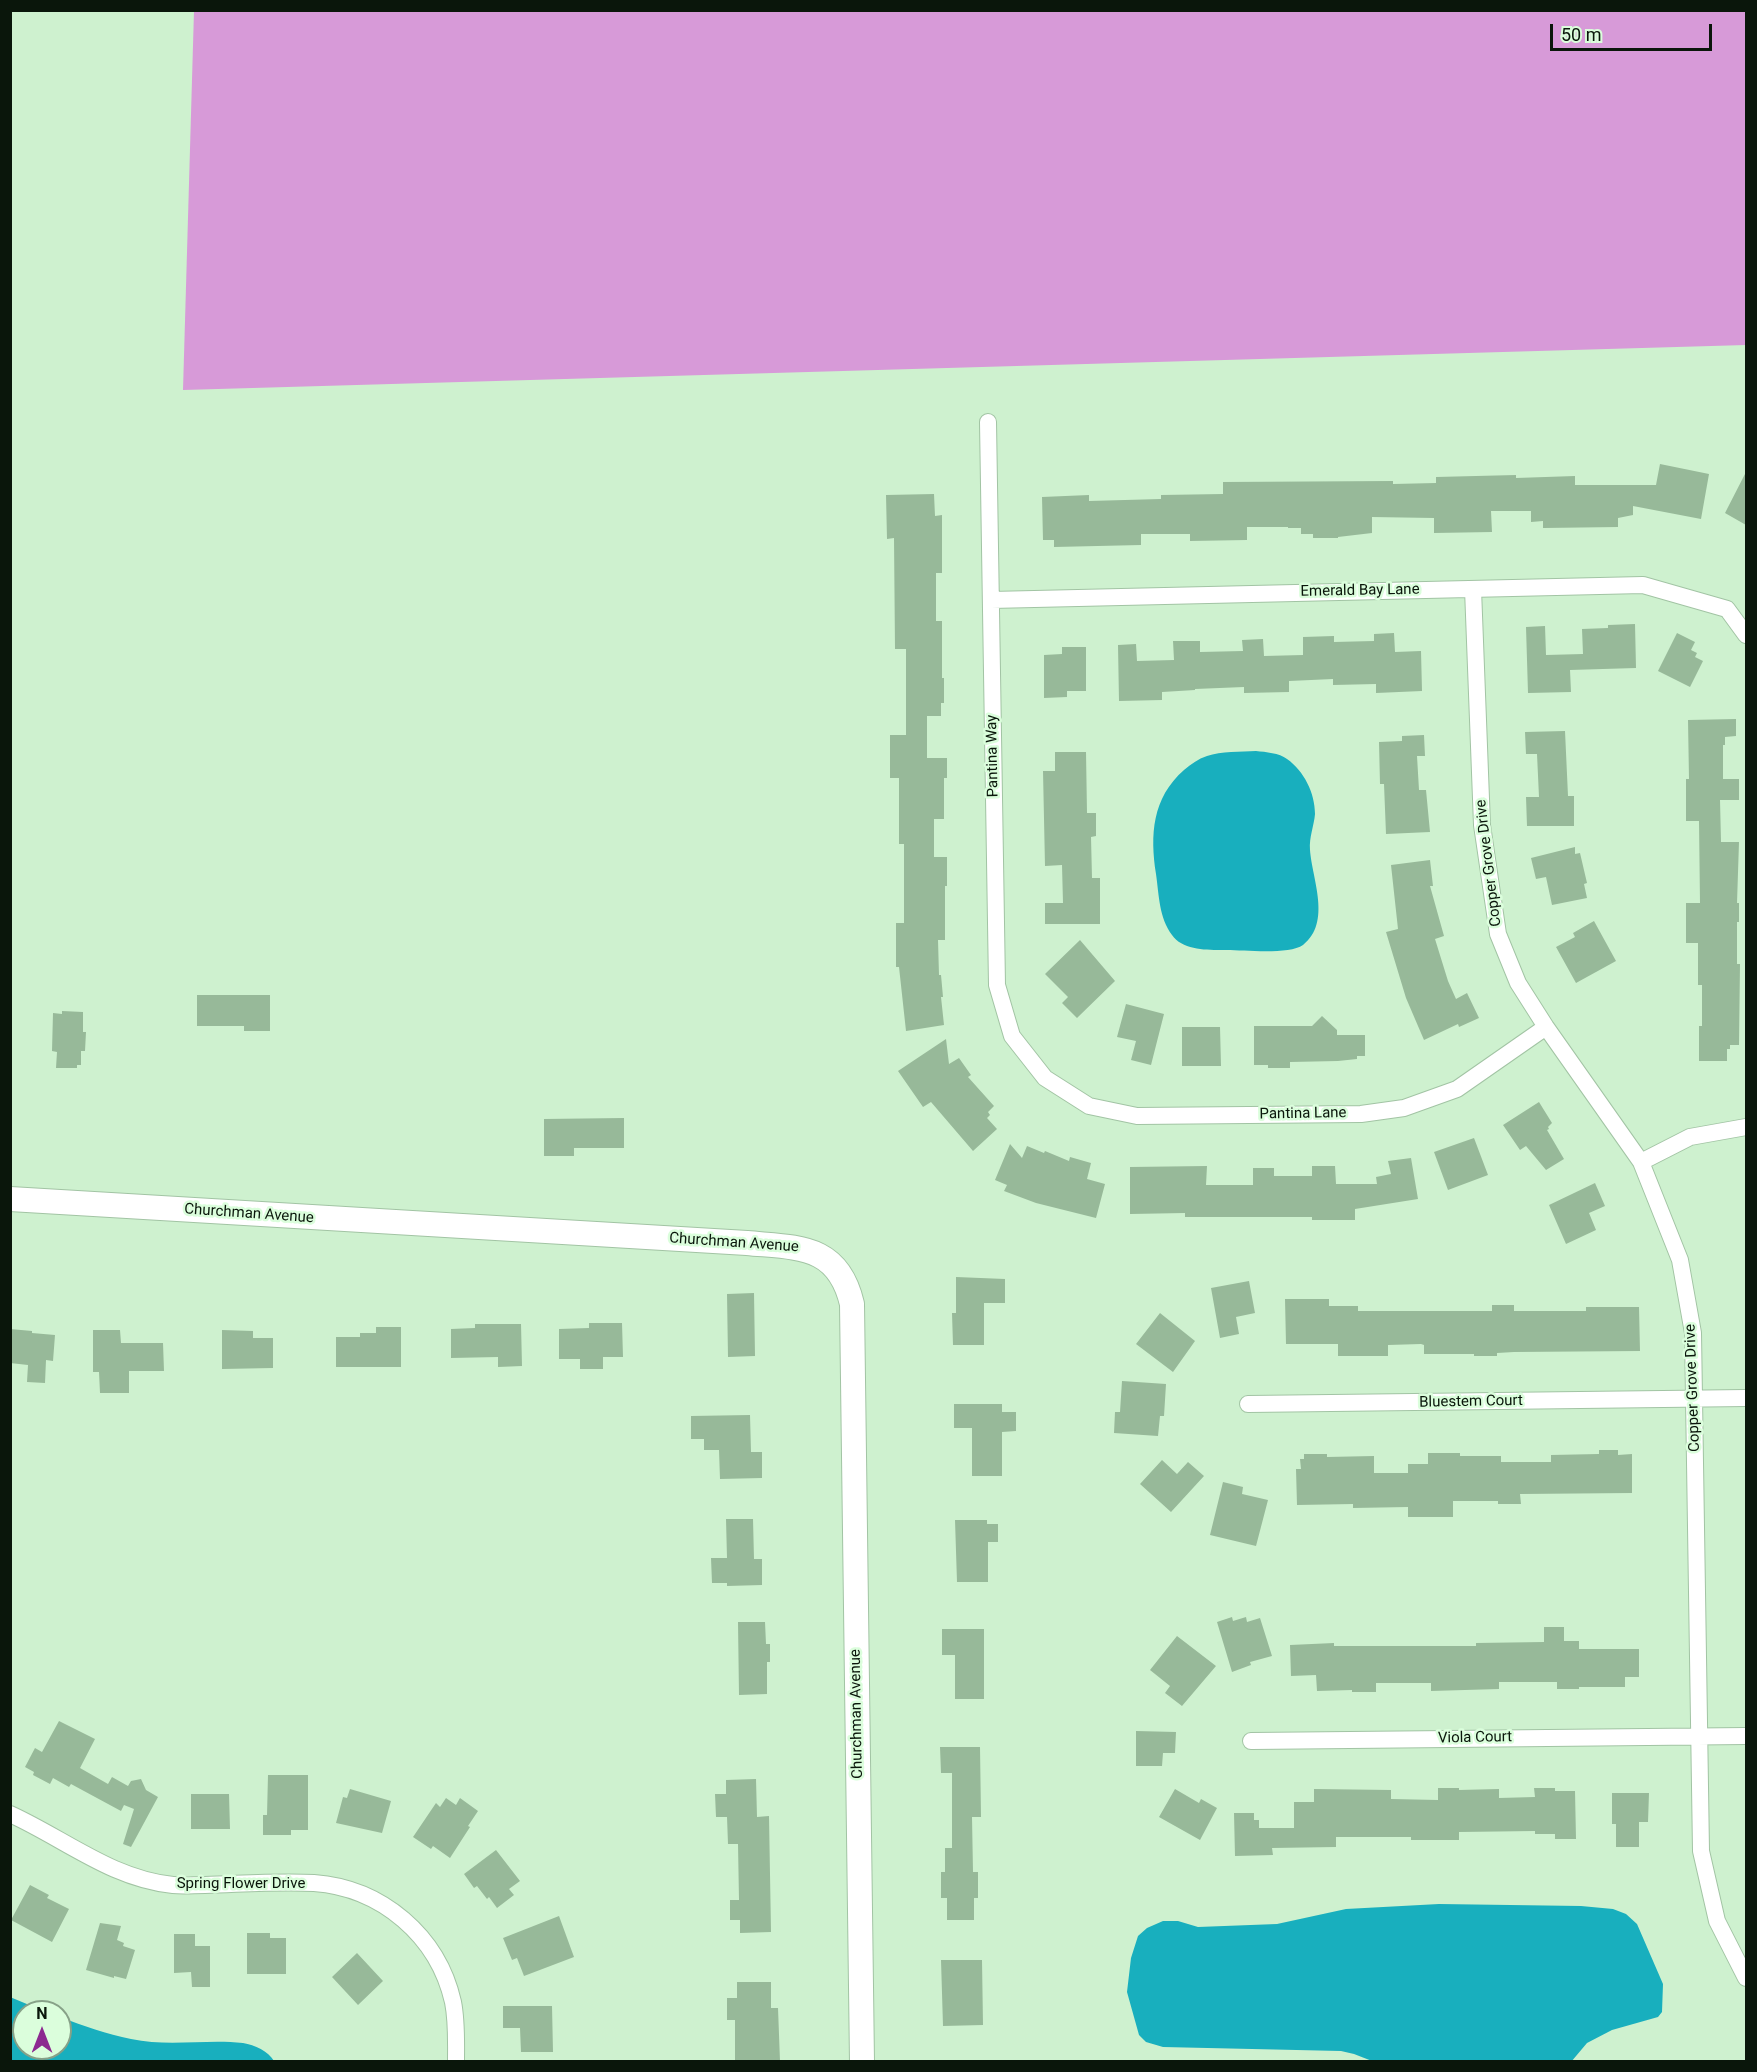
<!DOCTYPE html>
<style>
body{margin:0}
#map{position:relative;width:1757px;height:2072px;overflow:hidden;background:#cef1cf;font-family:Roboto,sans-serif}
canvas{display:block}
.frame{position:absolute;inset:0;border:12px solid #0a160b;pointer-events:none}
.north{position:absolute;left:12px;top:2000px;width:60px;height:60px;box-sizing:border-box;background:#dbfedc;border:2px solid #87a188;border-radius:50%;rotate:0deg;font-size:16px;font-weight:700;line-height:24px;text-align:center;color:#0a160b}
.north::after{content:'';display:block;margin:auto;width:21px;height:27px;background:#8c2990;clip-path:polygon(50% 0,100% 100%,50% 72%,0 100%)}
.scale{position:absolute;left:1550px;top:24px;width:162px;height:27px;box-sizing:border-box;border:3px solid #0a160b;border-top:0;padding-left:8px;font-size:18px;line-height:21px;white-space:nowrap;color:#0a160b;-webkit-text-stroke:4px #dbfedc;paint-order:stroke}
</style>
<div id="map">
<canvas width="1757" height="2072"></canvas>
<div class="frame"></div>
<div class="north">N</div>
<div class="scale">50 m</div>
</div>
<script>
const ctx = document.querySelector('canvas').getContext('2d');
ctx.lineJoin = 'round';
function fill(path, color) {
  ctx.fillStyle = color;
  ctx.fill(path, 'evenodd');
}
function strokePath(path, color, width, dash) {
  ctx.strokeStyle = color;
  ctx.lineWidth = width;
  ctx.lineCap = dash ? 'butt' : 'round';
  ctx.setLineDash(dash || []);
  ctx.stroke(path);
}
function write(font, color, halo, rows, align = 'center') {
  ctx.font = font + ' Roboto,sans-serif';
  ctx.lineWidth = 5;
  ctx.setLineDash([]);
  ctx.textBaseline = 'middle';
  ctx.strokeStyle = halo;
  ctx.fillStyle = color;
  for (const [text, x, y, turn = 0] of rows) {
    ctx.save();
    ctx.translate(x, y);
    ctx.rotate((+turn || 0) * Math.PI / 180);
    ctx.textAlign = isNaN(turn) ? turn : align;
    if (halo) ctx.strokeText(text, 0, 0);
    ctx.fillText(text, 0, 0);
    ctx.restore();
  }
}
const green = new Path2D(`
 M194,11H1746V345L183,390Z`);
const water = new Path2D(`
 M1256,751C1266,752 1279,753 1287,759C1304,771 1315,793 1315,814C1314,826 1309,837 1310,850C1312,879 1332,922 1303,945C1289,955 1244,950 1227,950C1209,950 1183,951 1172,935C1159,918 1159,895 1156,874C1150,835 1152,798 1184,770C1191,764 1198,759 1207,756C1221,751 1241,752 1256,751Z
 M1439,1904L1581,1906L1613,1909L1626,1914L1637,1924L1663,1984L1662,2012L1658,2017L1612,2030L1587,2043L1571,2062L1372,2061L1354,2054L1341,2051L1163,2047L1146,2042L1139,2035L1127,1992L1131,1958L1138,1936L1147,1928L1163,1921H1178L1198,1927L1277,1924L1346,1909Z
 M10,1997L46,2012H24V2048H60V2017C83,2026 107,2034 131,2039C168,2047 206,2039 243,2043C255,2045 268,2051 274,2061H11Z`);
const building = new Path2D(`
 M1660,464L1709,474L1701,519L1633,506V515L1618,518V527L1543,528V521L1531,522V511H1491L1492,532L1434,533V518L1372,517V533L1338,537V538H1313V534H1301V528H1288V527H1247V540L1190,541V534H1141V545L1054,547V540H1043L1042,497L1089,495V501L1161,499V495L1223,494V482L1393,481V484L1436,483V477L1516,475V478L1575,476V485H1656Z
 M1746,472V525L1725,513Z
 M934,494L935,516L942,515V573H936V621H942V678H944V703H941V716H927V758H947V778H944V819H934V857H947V886H945V940H938L939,975H941L943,997H941L944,1025L906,1031L899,967H896V923H904V844H899V778H890V735H906V649H895L894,538L887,539L886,495Z
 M1635,624L1636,668L1570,670L1571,692L1528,693L1526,627L1545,626L1546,655L1583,654L1582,629L1608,628V625Z
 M1394,633L1395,652L1421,651L1422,691L1376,693V684L1333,685V679L1289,681V692L1244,693V687L1195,689V690L1162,692V700L1119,701L1118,645L1136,644L1137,661L1174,660L1173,641H1200V652L1243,651L1242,640L1263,639L1264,656L1303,655V637L1334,636V642L1374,641V634Z
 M1677,633L1695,642L1691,650L1697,653L1695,657L1703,661L1690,687L1658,671Z
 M1062,647H1086V691H1067V697L1044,698V655L1062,654Z
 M1736,719V736L1725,737V745H1723V779H1739V800H1720L1721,842H1739L1737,903H1739V922H1737V964H1740L1739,1045H1730V1049H1727V1061H1699V1026H1702V985H1698V943H1686V903H1700L1699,821H1686V779H1689L1688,720Z
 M1565,731L1568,796H1574V826H1527L1526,797H1539L1537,754H1526L1525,732Z
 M1424,735L1425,756H1417L1419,790H1426L1430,832L1386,834L1384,784H1380L1379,742L1402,741V736Z
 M1055,752H1086L1087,813H1096V836L1091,837L1092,878H1100V924H1045V903H1063L1062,865L1045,866L1043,771H1055Z
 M1575,847V854L1580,853L1587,883L1584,884L1587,898L1552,905L1546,877L1536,879L1531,858Z
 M1430,860L1433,886H1430L1444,936L1435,939L1448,981L1456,999L1467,993L1479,1018L1459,1027L1458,1024L1424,1040L1406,998L1386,932L1398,929L1391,865Z
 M1594,921L1616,961L1576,983L1556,947L1575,937L1573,933Z
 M1080,940L1115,981L1077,1018L1062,1003L1068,997L1045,974Z
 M197,995H270V1031H244V1026H197Z
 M1126,1004L1164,1014L1151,1065L1131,1060L1136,1041L1117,1037Z
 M62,1011L83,1012V1032H86L85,1051H81V1065H77V1068H56L57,1052L52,1051L53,1013L62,1014Z
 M1322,1016L1337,1030V1035H1365V1056H1357V1059L1338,1061L1290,1062V1068H1268V1065H1254V1026H1312Z
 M1182,1027H1220L1221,1066H1182Z
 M946,1039L949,1064L959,1058L971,1075L968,1077L994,1106L988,1112L990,1115L987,1118L997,1129L973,1151L931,1102L923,1107L898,1071Z
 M1539,1102L1552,1123L1548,1127L1549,1129L1547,1130L1564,1159L1546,1170L1526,1146L1520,1150L1503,1125Z
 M624,1118V1148H574V1156H544V1119Z
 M1474,1138L1488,1175L1448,1190L1434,1152Z
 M1010,1144L1022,1158L1027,1146L1044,1153L1045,1151L1069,1161L1070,1157L1091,1163L1087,1179L1105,1184L1096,1218L1036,1203L1004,1191L1007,1185L995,1180Z
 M1411,1158L1418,1199L1355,1209V1220H1312V1217H1185V1213L1130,1214V1167L1207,1166L1206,1185H1253V1168H1274V1176H1312V1166H1335L1336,1184H1377L1376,1177L1391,1174L1388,1161Z
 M1595,1183L1605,1206L1589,1213L1596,1230L1566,1244L1549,1205Z
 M956,1277L1005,1279V1303H984V1345H953L952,1313H956Z
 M1249,1281L1255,1313L1236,1317L1239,1334L1220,1338L1211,1288Z
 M754,1293L755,1356L728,1357L727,1294Z
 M1285,1299H1329V1306H1358V1311H1492V1305H1514V1311H1586V1307H1639L1640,1351L1514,1352L1497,1353V1356H1474V1354H1424V1345L1421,1344L1388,1345V1356H1338V1344H1286Z
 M1160,1313L1195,1341L1173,1372L1136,1344Z
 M589,1323H622L623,1357H603V1369H580V1359H559V1329L589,1328Z
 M475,1324H521L522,1366L498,1367V1357L451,1358V1329L475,1328Z
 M376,1327H401V1367H336V1337H360V1333H376Z
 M10,1329L32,1331V1333L55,1335L53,1361L46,1360L45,1383L27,1382L28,1365L10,1363Z
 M93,1330H120L121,1343H163L164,1371H129V1393H100L99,1372H93Z
 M222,1330L253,1331V1338H273V1368L222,1369Z
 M1122,1381L1166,1384L1164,1416H1160L1158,1436L1114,1433L1115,1412H1120Z
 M954,1404H1002V1412H1016V1431L1002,1432V1476H972V1428H954Z
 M750,1415L751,1452H762V1478L720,1479L719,1450H704V1439H691V1416Z
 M1599,1450H1618V1455L1632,1454V1493L1520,1494L1521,1504H1498V1501H1453V1517H1408V1507L1353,1508V1504L1297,1505L1296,1469H1301L1300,1459H1304V1454H1327V1457L1374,1456V1473H1408V1464H1428V1453H1460V1456H1501V1462H1551V1455L1599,1454Z
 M1162,1460L1177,1474L1188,1462L1204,1476L1171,1512L1140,1484Z
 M1223,1482L1243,1487L1242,1494L1268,1500L1256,1546L1210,1535Z
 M726,1519H753L754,1559H762V1585L727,1586V1583H712L711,1558H727Z
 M955,1520H987V1524H998V1542H988V1582H957Z
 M1232,1617L1233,1621L1246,1617L1247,1622L1260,1618L1272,1656L1250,1662L1251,1665L1232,1672L1217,1622Z
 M738,1622H765L766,1644H770V1662H767V1694L739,1695Z
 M1544,1627H1564V1641H1579V1649H1639V1677H1625V1687H1579V1689H1557V1682H1499V1689L1431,1691V1683H1376V1692H1352V1690L1317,1691L1316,1675L1291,1676L1290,1645L1334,1643V1646H1476V1643L1544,1642Z
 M942,1629H984V1699H955V1655H942Z
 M1177,1636L1216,1666L1182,1706L1165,1693L1170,1686L1150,1670Z
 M59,1721L95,1739L80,1768L108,1784L112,1777L128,1786L131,1781L141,1779L146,1790L158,1797L131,1847L123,1844L134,1809L124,1805L121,1811L71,1784L69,1787L53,1778L50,1784L33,1775L34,1772L25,1767L35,1748L42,1752Z
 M1136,1731L1176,1732L1175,1753H1163L1162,1766H1136Z
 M940,1747H980L981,1817H972L973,1872H978V1898H974V1920H947V1898H941V1872H945V1848H952V1773H941Z
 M268,1775H308V1830H291V1835H263V1815H267Z
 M756,1779L757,1817L769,1816L771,1932L740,1933V1920H730V1900H739L738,1844H728L727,1817H716L715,1794H726V1780Z
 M1438,1788H1459V1790L1499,1789V1798L1535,1797L1534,1788H1555V1791H1575L1576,1839H1555V1834H1535V1831L1459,1832V1840H1411V1837H1336V1847L1272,1848L1273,1855L1235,1856L1234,1813H1254V1820H1259V1828H1294V1802H1314V1789L1391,1790V1799L1438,1800Z
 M350,1789L391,1801L382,1833L336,1823L343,1797L347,1798Z
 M1175,1789L1199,1803L1201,1799L1217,1808L1200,1840L1159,1817Z
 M1612,1793H1649L1648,1822H1639V1847H1616V1824H1612Z
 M191,1794H229L230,1829H191Z
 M446,1798L456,1805L460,1798L478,1811L468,1826L470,1827L450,1858L433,1846L431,1849L413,1837L436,1803L440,1807Z
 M496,1850L520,1881L509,1889L514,1895L497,1908L489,1897L487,1899L477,1886L474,1888L464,1874Z
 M30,1885L49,1895L47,1898L69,1909L52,1942L11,1920Z
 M559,1916L574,1957L524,1976L517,1958L512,1960L503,1938Z
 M100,1923L121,1926L117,1940L124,1943L123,1946L135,1950L126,1979L114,1976V1978L86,1970Z
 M247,1933H270V1938H286V1974H247Z
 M174,1934H195V1946H210V1987H192L191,1972L174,1973Z
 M357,1953L383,1981L358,2005L332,1977Z
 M941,1960H982L983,2025L943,2026Z
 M737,1982H771V2008H778L780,2061H735V2020H727V1998H737Z
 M503,2006H552L553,2052H521L520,2028H503Z`);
const street = new Path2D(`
 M988,422L997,985L1012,1036L1045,1078L1089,1106L1137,1116L1361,1114L1404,1108L1457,1089L1546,1027
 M1473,589L1482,825L1498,934L1518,983L1546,1027L1641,1162L1680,1260L1693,1333L1701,1851L1717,1921L1746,1978
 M991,600L1643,585L1727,609L1746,635
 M1641,1162L1690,1137L1746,1127
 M1248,1404L1746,1398
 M1251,1741L1746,1736
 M10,1814C65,1839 112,1879 173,1885C183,1886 194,1885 205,1885C241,1884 278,1881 314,1883C382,1888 438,1936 453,2002C457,2022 456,2042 456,2062`);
const secondary = new Path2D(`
 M10,1199L747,1243C798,1248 838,1244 852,1304L862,2062`);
const streetNames = [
 ["Emerald Bay Lane",1360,591,-1],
 ["Pantina Way",993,756,-91],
 ["Copper Grove Drive",1489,863,-97],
 ["Pantina Lane",1303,1114,-1],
 ["Churchman Avenue",249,1214,4],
 ["Churchman Avenue",734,1243,4],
 ["Copper Grove Drive",1693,1388,-92],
 ["Bluestem Court",1471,1402,-1],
 ["Churchman Avenue",857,1714,-91],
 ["Viola Court",1475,1738,-1],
 ["Spring Flower Drive",241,1884]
];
fill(green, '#d79ad8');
fill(water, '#18afbe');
fill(building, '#97b999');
strokePath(street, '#a2c4a4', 18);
strokePath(secondary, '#a2c4a4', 26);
strokePath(street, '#fff', 16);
strokePath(secondary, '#fff', 24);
write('15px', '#0a160b', '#dbfedc', streetNames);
</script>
